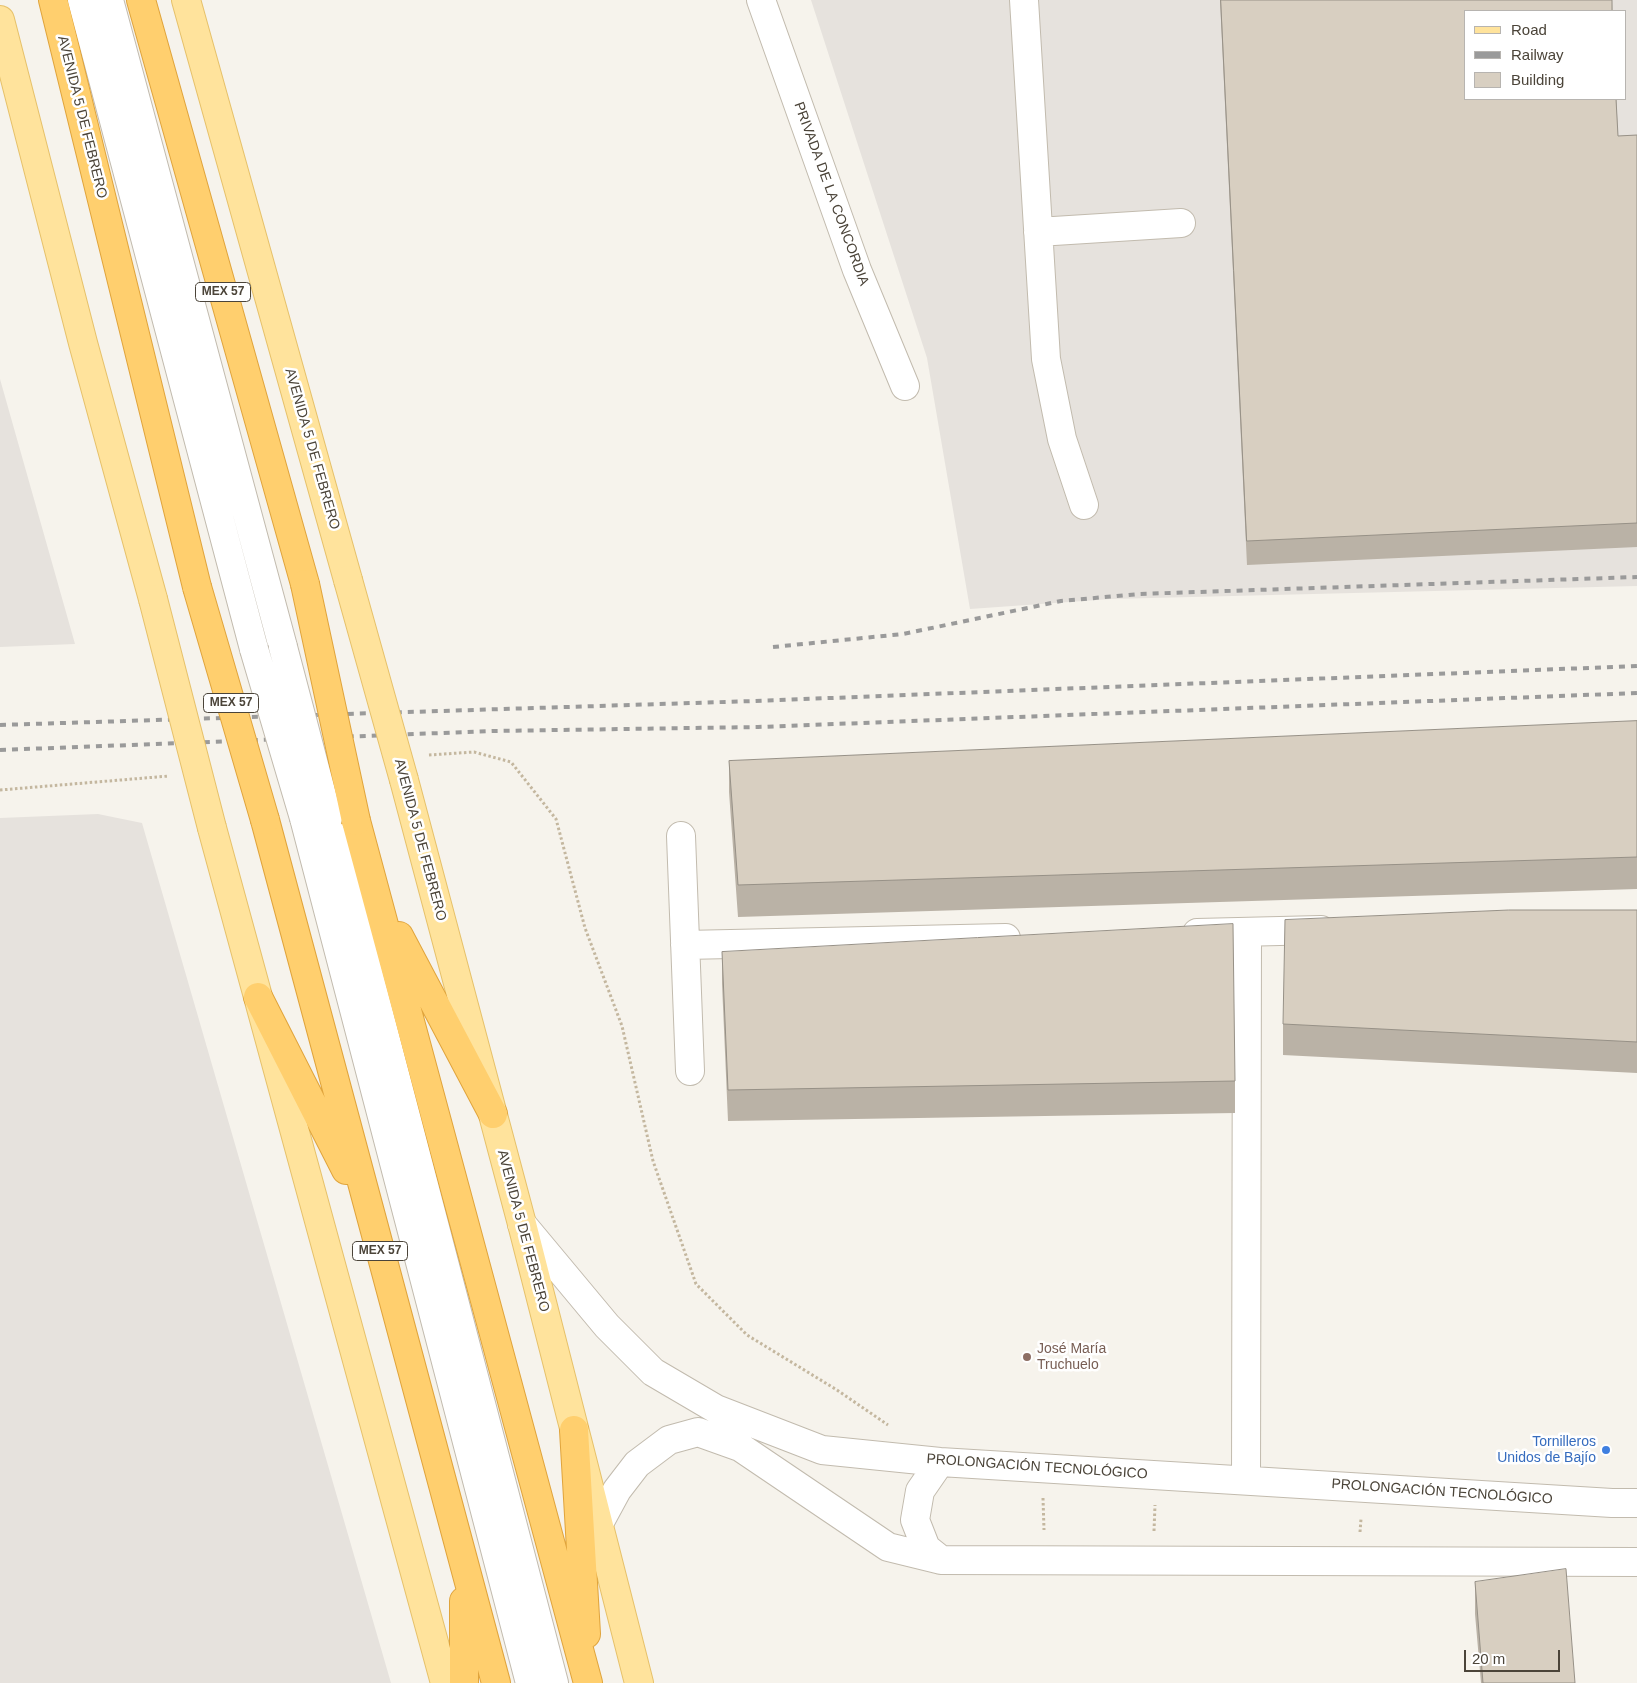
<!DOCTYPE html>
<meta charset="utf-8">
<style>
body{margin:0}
#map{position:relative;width:1637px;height:1683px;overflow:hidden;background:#f6f3ec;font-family:Arial,sans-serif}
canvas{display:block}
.legend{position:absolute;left:1464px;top:10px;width:162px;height:90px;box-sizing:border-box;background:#fff;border:1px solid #b7b4b0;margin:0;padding:6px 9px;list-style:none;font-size:15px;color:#4b4439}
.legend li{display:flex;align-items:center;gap:10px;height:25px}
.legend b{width:25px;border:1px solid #b7b4b0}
.scale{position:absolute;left:1464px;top:1650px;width:96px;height:22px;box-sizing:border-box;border:2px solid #4b4439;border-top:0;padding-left:6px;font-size:15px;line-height:18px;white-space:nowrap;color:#4b4439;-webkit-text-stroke:4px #fff;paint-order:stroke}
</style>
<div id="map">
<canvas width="1637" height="1683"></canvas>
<ul class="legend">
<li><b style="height:6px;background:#ffe39c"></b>Road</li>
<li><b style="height:6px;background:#9a9a9a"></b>Railway</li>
<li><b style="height:14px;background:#d8cfc1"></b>Building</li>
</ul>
<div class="scale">20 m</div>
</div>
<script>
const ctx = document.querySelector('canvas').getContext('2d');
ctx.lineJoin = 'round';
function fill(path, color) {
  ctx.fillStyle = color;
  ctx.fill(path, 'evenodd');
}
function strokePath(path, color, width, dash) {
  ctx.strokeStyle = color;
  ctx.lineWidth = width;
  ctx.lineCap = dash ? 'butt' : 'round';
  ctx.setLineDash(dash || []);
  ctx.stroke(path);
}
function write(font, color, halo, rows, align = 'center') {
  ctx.font = font + ' Arial,sans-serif';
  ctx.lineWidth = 5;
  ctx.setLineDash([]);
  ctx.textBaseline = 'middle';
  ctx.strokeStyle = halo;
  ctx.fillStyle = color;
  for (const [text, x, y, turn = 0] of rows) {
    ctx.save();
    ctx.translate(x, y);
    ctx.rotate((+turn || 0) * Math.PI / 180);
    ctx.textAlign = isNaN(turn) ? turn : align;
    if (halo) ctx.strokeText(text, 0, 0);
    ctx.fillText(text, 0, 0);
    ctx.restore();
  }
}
const industrial = new Path2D(`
 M811,0H1637V586L1111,599L970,609L927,358ZM1466,11H1626V99H1466Z
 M0,379L75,644L0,647Z
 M98,814L142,823L391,1683H0V818Z`);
const path = new Path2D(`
 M429,755L474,752L511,762L556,819L585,928L622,1026L653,1161L696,1284L747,1335L837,1390L888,1425
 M0,790L169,776
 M1043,1498L1044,1530
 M1154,1531L1155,1505
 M1360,1532L1361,1519`);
const minor = new Path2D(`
 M82,0L254,649
 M109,0L283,647
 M761,0L857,270L905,386
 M1024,0L1046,359L1062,439L1084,505
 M1038,232L1181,223
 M304,818L530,1683
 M328,818L554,1683
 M681,836L690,1071
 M1197,933L1321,930
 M685,945L1006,938
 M522,1224L607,1326L653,1372L716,1409L822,1450L940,1462L1612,1503H1637
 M940,1462L920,1491L915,1520L926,1548L941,1560
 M1246,1480L1247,932
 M598,1525L617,1490L637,1464L669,1440L698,1432L740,1447L888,1547L941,1560L1637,1562`);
const major = new Path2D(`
 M186,0L348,580
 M0,20L83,343L153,599
 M404,780L522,1224L639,1683
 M212,828L445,1683`);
const highway = new Path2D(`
 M53,0L197,587
 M141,0L305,584
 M265,820L496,1683
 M356,821L588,1683
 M399,936L493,1114
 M258,997L346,1170
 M574,1430L586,1634
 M464,1601V1683`);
const rail = new Path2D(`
 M773,647L903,634L1061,601L1139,594L1637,577
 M0,725L755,701L1637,666
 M0,750L493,731L758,727L1637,693`);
const minorBridge = new Path2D(`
 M283,647L328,818
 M254,649L304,818`);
const majorBridge = new Path2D(`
 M348,580L404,780
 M153,599L212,828`);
const highwayBridge = new Path2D(`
 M305,584L356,821
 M197,587L265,820`);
const wall = new Path2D(`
 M1220,0H1612L1618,136L1637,135V547L1247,565Z
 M1637,721V889L738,917L729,792V761Z
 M1637,910V1073L1283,1055V1024Z
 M722,952L1235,1081V1113L728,1121L722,984Z
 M1475,1582L1575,1683H1481L1475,1614Z`);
const building = new Path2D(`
 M1221,0H1612V11H1466V99H1616L1618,136L1637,135V523L1247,541Z
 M1637,721V857L738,885L729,761Z
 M1509,910H1637V1042L1283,1024L1285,920Z
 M1233,924L1235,1081L728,1090L722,952Z
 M1566,1569L1575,1683H1483L1475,1582Z`);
const markers = [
 [1027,1357,5,"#8d6e63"],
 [1606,1450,5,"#3f7fe0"]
];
const shields = [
 [223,292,55],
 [231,703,55],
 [380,1251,55]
];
const shieldNames = [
 ["MEX 57",223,292],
 ["MEX 57",231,703],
 ["MEX 57",380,1251]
];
const streetNames = [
 ["AVENIDA 5 DE FEBRERO",82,117,76],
 ["PRIVADA DE LA CONCORDIA",831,194,70],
 ["AVENIDA 5 DE FEBRERO",312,449,74],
 ["AVENIDA 5 DE FEBRERO",420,840,75],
 ["AVENIDA 5 DE FEBRERO",523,1231,75],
 ["PROLONGACIÓN TECNOLÓGICO",1037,1467,4],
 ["PROLONGACIÓN TECNOLÓGICO",1442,1492,4]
];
const educationNames = [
 ["José María",1037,1349],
 ["Truchuelo",1037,1365]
];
const shopNames = [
 ["Tornilleros",1596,1442],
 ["Unidos de Bajío",1596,1458]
];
fill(industrial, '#e6e2dd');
strokePath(minor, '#c2bbae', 30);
strokePath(major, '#e6c16a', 30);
strokePath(highway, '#e0a43c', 30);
strokePath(path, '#c4b79f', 3, [2.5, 2.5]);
strokePath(minor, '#fff', 28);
strokePath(major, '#ffe39c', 28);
strokePath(highway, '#ffcf6e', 28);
strokePath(rail, '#9a9a9a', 4, [6, 6]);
strokePath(minorBridge, '#c2bbae', 30, []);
strokePath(majorBridge, '#e6c16a', 30, []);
strokePath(highwayBridge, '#e0a43c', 30, []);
strokePath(minorBridge, '#fff', 28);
strokePath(majorBridge, '#ffe39c', 28);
strokePath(highwayBridge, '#ffcf6e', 28);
fill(wall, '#bab2a6');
fill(building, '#d8cfc1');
strokePath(building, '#979187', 1);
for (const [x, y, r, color] of markers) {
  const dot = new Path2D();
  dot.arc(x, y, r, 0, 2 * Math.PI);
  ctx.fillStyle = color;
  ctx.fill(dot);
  strokePath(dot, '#fff', 2);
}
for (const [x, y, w] of shields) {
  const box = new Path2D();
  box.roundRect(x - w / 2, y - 9.5, w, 19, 4);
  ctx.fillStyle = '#fff';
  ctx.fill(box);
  strokePath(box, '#4b4439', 1);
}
write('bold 12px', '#4b4439', null, shieldNames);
write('14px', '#4b4439', '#fff', streetNames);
write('14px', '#785e54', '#fff', educationNames, 'left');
write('14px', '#366cbe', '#fff', shopNames, 'right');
</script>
